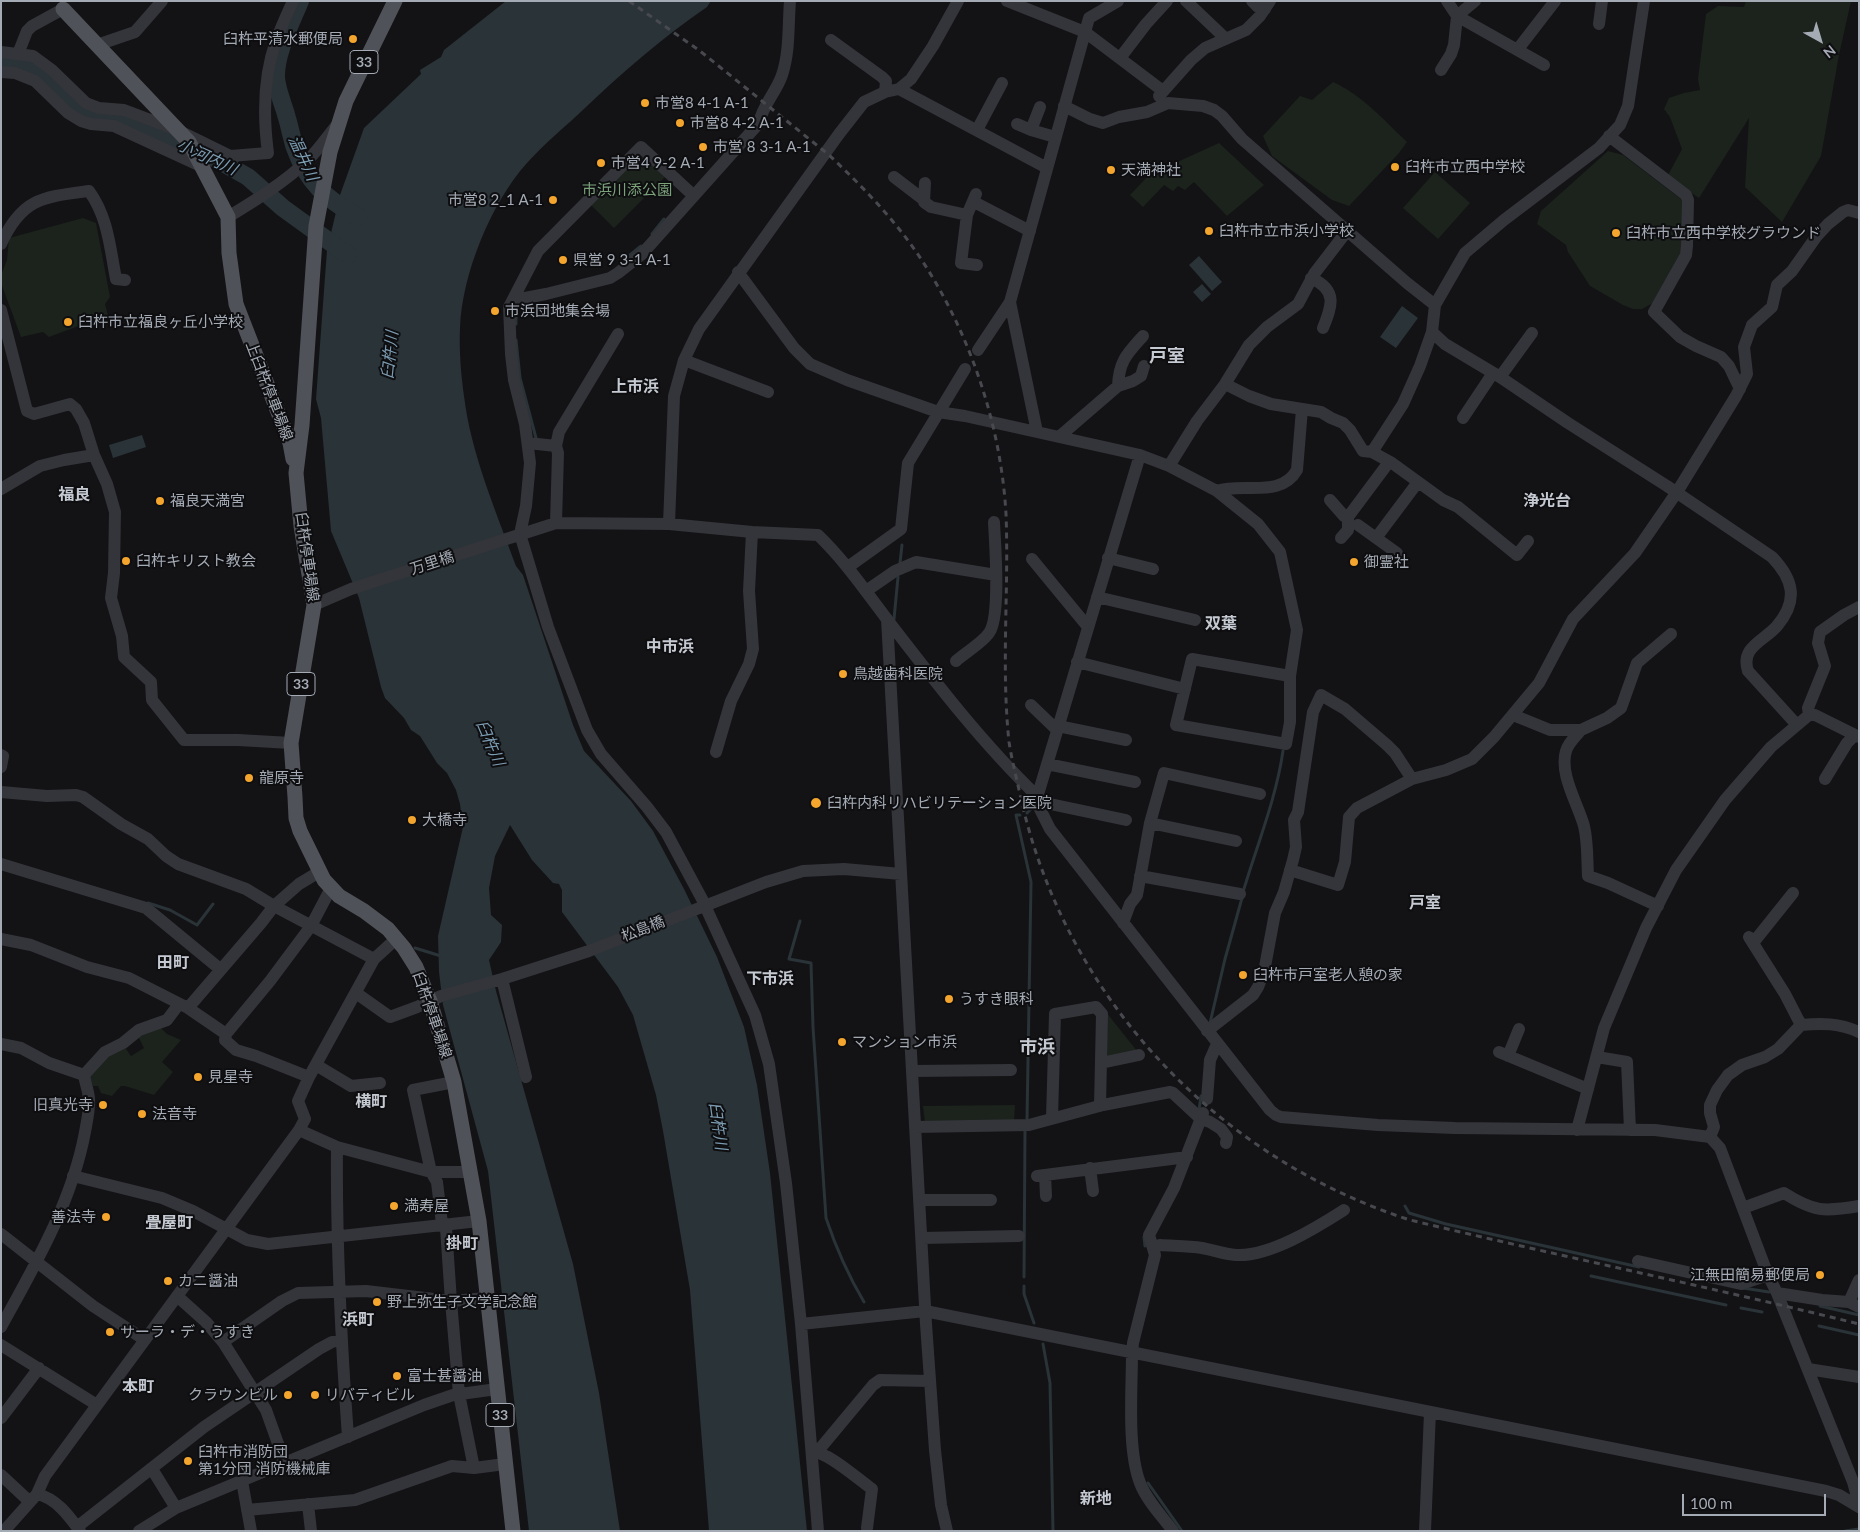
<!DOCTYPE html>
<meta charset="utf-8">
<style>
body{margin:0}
#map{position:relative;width:1860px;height:1532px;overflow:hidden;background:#131315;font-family:Lato,sans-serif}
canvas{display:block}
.frame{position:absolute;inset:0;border:2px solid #a4abb5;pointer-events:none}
.north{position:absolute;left:1795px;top:15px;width:50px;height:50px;-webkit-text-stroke:4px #0e0e10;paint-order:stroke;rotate:141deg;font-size:14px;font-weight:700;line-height:20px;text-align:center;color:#a4abb5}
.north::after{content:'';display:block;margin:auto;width:18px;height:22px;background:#a4abb5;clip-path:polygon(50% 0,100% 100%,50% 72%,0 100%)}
.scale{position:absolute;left:1682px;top:1494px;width:144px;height:22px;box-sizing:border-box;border:2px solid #a4abb5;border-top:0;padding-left:6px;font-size:15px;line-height:18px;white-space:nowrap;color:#a4abb5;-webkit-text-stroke:4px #0e0e10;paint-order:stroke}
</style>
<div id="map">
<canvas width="1860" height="1532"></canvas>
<div class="frame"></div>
<div class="north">N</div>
<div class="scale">100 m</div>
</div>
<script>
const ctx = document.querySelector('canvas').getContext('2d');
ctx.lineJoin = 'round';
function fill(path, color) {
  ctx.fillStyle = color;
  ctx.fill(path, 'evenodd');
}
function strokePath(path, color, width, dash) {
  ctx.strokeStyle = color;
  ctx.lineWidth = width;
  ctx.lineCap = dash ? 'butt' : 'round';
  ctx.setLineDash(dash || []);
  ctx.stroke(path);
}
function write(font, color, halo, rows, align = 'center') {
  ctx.font = font + ' Lato,"Noto Sans JP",sans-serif';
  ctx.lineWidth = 4;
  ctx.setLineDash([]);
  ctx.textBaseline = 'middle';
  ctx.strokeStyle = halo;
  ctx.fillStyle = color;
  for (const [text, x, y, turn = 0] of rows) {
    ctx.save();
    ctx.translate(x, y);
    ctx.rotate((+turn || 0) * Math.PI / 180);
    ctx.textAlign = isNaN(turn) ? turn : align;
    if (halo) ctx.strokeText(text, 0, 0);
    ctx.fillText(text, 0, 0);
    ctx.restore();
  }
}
const green = new Path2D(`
 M1746,1H1851L1839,55L1821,156L1782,222L1745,187L1749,118L1699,198L1667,177L1682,149L1670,117L1664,109L1669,98L1684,93L1700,90L1698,79L1706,14L1718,6L1744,7Z
 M1333,82C1362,95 1384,120 1407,142L1399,153L1349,206L1332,200L1272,156L1263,136L1300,96L1312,100Z
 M1219,143L1264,185L1227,216L1194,182L1185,190L1178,186L1173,191L1164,185L1143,207L1130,195L1149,175Z
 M1608,151L1623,155L1681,199L1683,204L1681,252L1653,303L1642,309H1633L1623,305L1590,286L1568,252L1566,245L1537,224L1541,211Z
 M639,153L666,176L614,228L590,204Z
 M1435,172L1470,203L1438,239L1403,208Z
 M83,218L96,223L110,297L105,304L108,315L49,337L43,332L21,337L1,283V275L7,260L9,238Z
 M1106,1012L1137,1051L1108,1058L1104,1054Z
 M160,1027L167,1034L181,1040L162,1062L173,1072L154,1095L125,1086H121L112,1096L101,1093L98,1086H93L89,1077L108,1055L124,1046L131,1056L144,1048L137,1034Z
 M1015,1105L1014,1121L925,1123L923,1106Z`);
const water = new Path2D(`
 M506,1H711L707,7C663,37 624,71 585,108C566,126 545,143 527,163C491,203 462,274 460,328C459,351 461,374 464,396C471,454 496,511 516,566L523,575L573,725L584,751L631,801L653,831L684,889L717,957L744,1027L757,1085L770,1173L807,1531H709L690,1290L663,1131L656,1095L633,1015L618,987L562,912V890L559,884L553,883L532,860L510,825L495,856L489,888L491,915L502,925L501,942L489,960L496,991L573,1264L599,1393L620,1531H529L488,1171L443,1005L439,972L438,936L463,827L460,804L456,790L447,773L437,763L420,736L411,730L404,718L385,698L381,687L359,598L331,531L321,418L316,399L327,250L340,195L364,128L421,74L420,70L441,57L444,50Z
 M1199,256L1222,282L1212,291L1189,265Z
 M1202,284L1211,294L1202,302L1193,292Z
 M1402,306L1418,318L1396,348L1380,337Z
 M142,435L146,447L113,458L109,445Z`);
const stream = new Path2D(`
 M652,234L664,219
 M630,255L641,246
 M516,324V305L526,303
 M516,340L520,378L536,438
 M900,563L902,545
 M894,619L898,577
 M1027,813L1032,808
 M1020,815H1016L1031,882L1027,1120
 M1243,892C1257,845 1276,799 1283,751
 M148,903L170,910L197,925L213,904
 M800,921L789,959L811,963L813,1027L826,1218C836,1248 848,1275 864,1302
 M415,948L441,956
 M1210,1023L1225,959L1242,898
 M1199,1110L1201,1096
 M1405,1206L1409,1213L1446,1224L1639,1267
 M1144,1237L1145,1246
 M1591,1276L1726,1305
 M1024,1277L1025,1130
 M1024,1286V1294L1034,1323
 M1743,1288L1769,1292
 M1820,1306L1859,1315
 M1741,1308L1762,1312
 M1819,1326L1859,1335
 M1043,1344L1050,1383L1053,1531
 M1148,1483L1182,1531
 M1845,1531L1859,1529`);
const river = new Path2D(`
 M300,1C291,23 275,54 276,78C277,91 284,106 287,118C290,128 292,139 295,148C307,182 327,200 358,217
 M1,63L16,65L35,72L49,82L75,108L91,117L122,119L145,131L214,158L248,177L283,208L348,255`);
const minor = new Path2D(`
 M1007,1L1085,32L1163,91
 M1186,1L1225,38
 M1252,1L1258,7L1265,9
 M1447,1L1457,16L1544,65
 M1599,24L1602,1
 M831,40L882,77L886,81L885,92
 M97,45L135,32L162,1
 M1518,49L1555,1
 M1,52L33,56L52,70L86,103L99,108L124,110L177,130L230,156L268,153C263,115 263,77 276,41C281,27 287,14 293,1
 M18,54L27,31L32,26L63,9
 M1120,58L1146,24L1167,1
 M1441,70L1451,54L1454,45L1457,16L1475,1
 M1,72L15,73L35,81L68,113L81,121L91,124L114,126L203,167
 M899,89L1047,168
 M1159,96L1191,60L1205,48L1246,30L1260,16L1270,1
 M1064,106L1090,119L1103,123L1119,117L1147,112L1168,103L1203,106L1214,110L1222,116L1242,139L1407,283L1435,305
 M1017,124L1031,130L1055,137
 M977,130L1002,83
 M1031,130L1040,107
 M1609,136L1686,195L1688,200L1687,246L1686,255L1654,312L1680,337L1696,346L1721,357L1729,366L1740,389
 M894,177L924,200
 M925,183L924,202L931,207L967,215
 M976,194L967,215L961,263L977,265
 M694,196L641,147L538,251L509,307L511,354L514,380L525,424L530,463L526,506L520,534L548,627L587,730L601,754L647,807L666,832L702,899L755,1015L769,1064L786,1183L801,1324L818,1531
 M974,202L1030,231
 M228,217C256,200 285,182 309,159C319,149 327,137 336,126
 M1,244C22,198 43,197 89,191C108,217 110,248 116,279L125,280
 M738,272L794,348L810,364L847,380L938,412L965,416L1140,455L1169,466L1217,491L1258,524L1280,552L1297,630L1290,676V722L1286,744L1176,725L1192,659L1290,676
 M1311,278C1338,290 1332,306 1323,328
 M515,296L525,298L546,294L610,278L618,273L642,254L759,123C763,104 776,93 782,75C790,51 788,25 790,1
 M1010,302L1037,432
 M1,310L27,411L34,414L70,404L76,409L84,423L94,455L107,484L115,512L114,573L111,598L122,636L124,657L151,682L152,700L184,740H238L291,743
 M1432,332L1445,344L1500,377L1568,423L1667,486L1772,557C1793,579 1799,600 1777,626C1764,641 1740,647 1748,671L1797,725
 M978,350L1010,302L1089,18L1118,1
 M684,360L768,392
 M1500,377L1532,333
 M1225,384L1249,396L1271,404L1321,412L1331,418L1343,423L1350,430L1363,451L1372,452L1392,463L1443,500L1458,507L1517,555L1528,541
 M1118,386C1119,361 1127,354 1143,336
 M1463,418L1493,373
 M1060,436L1118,386L1133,381L1141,376L1144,366
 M528,443L556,446
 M1372,452L1403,404L1420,366L1432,332L1435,305L1465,253L1504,220L1599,148L1620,125L1628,106L1644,1
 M1140,455L1036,801L1050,829L1270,1110L1276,1115L1281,1117L1378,1125L1455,1128L1655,1130L1710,1137L1720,1148L1768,1275L1777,1293L1853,1482L1859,1504
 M1169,466L1197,421L1225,384L1249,345L1267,327L1298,304L1314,274L1347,231
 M1,489L40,466L64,460L94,455
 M1217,491C1244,482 1280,499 1297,470L1302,409
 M1330,500L1344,516L1348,517L1389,462
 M556,523L558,453L556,446L559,432L618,334
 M669,524L674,396L684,360L699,329L839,134L864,102L885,92L899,89L911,79L933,46L958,1
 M1358,525L1397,553
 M1341,538L1348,530V517
 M1376,538L1418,482
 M1108,558L1153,569
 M1032,559L1088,627
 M848,567L901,529L908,463L965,369
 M866,591L895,571L916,562L996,575
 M1097,597L1195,620
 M314,605L351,589L556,523L669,524L752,532L818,535C844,560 864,589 886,618C933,679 981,742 1037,796
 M887,619L926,1324L935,1450L941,1505L947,1531
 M956,661C965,653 983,642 989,633C1001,617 995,544 994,522
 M1077,662L1185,689
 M1031,705L1057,730
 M1513,715L1550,730H1581C1576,736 1568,743 1566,751C1559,774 1578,804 1584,826C1588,843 1587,858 1588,876L1608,883L1658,906
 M1809,715L1808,708L1825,666L1818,643L1820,632L1844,615L1859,607
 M1058,726L1126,740
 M1581,730L1607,718L1621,708L1637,663L1671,634
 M716,752L731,701L749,664L753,649L749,591L752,532
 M1,755L3,756L1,767
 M1047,764L1135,782
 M1825,779L1847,743L1855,735
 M1,792L47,796L76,795L83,797L121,824L148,839L166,856L178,864L246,889L274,906L374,959
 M1036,801L1126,820
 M1150,823L1236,841
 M1,864L146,908L220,969
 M1290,870L1338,885L1345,862L1349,817L1357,808L1412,779L1446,770L1472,759L1494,737L1539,683L1573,619L1635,553L1677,492L1736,396L1747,374L1744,347L1752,325L1772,307L1777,285L1792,271L1816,237L1828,224L1843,212L1848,210L1859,213
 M1140,876L1240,894
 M1123,923L1130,904L1137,895L1150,823L1164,773L1260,794
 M1749,937L1785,994L1801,1025
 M1,939L31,945L87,967L129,978L188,1008L226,1034
 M1753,943L1793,893
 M502,979L526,1077
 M356,993L390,1017L417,1007L441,996L502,979L589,951L766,882L803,871L844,869L901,874
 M188,1008L261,923L274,906L299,884L319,872
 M1207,1031L1253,995L1258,987L1264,972L1275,913L1284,892L1293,860L1296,847L1294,820L1298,812L1313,712L1321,695L1345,709L1387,745L1395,753L1412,779
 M1,1044L21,1048L49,1063L84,1075
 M1499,1052L1588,1089
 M1508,1056L1519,1029
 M1597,1057L1627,1062L1630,1130
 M1101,1063L1139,1055
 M316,1065L351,1086L380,1083
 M912,1071L1011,1070
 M84,1075L105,1052L123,1043L139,1030L167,1020L179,1004
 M309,1077L256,1056L236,1050L225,1040L226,1034L270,981L311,926L331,888
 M454,1082L413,1090L431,1172L437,1182L442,1224L446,1228L451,1301L459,1394L474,1468
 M1207,1099L1210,1060L1217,1044
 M1052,1118L1055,1014L1096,1007L1102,1014L1100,1106
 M915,1127L1029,1125L1103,1105L1170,1092L1173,1093L1201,1119L1210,1122L1221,1129L1227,1137L1226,1143
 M299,1130L337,1147L431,1172H471
 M1577,1130L1604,1028L1646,928L1676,870L1725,800L1771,747L1809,715H1815L1859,737
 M1710,1137L1714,1127L1710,1113V1105L1717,1090L1728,1075L1742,1065L1765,1057L1778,1049L1801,1025C1822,1023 1839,1023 1859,1032
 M337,1147C336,1244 341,1340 348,1437
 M1090,1168L1093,1191
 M1045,1175L1046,1196
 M73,1176L162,1198L193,1211L247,1240L268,1244L479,1221
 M1037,1176L1187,1157
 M919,1200H991
 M1743,1208L1784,1193C1814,1212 1824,1212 1859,1206
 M1,1234L93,1306L145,1340
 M922,1238L1019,1236
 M1154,1247L1160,1245C1174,1246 1188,1246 1202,1248C1213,1250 1224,1254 1236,1255C1269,1257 1316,1228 1344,1210
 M1638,1261L1741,1284L1768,1275
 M1777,1293L1822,1300L1849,1302L1859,1307
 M177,1296L206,1322L223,1342L266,1410L285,1463
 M1849,1302L1859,1280
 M801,1324L925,1311L1826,1491L1839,1495L1859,1507
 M1,1327C35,1265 72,1202 85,1132C87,1121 90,1108 89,1098C88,1090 85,1082 84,1075
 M223,1342L282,1301L298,1293L366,1291L451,1301L487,1298
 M1,1345L97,1405
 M1808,1369L1859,1377
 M1,1418L39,1368
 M818,1451L873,1385L880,1380L930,1381
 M812,1452C826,1450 859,1480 872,1489L867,1528
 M152,1469L176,1508
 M1,1475L30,1502
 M242,1481L251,1531
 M37,1494L45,1476L299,1130L305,1119L298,1101L309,1077L374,959L396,939
 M308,1504L311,1531
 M247,1510L355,1500L452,1466L474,1468L505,1464
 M77,1527L204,1427L319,1349L332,1342L341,1340
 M4,1531L37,1494C56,1498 69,1516 80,1531
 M139,1531L176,1508L424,1405L453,1395L497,1389
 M1173,1531C1162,1516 1147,1501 1140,1483C1127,1449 1132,1390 1132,1353L1133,1343L1155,1255L1149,1235L1174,1188L1203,1113
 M1425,1531L1430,1412`);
const major = new Path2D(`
 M395,1L346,101L330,152L316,226L302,425L296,473L301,526L314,605L291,743L295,797L296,818L300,831L324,880L339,896L364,911L388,929L404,948L416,967L430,1001L454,1082L479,1221L513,1531
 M63,9L189,142L228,217L229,253L236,304L290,443L293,459`);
const rail = new Path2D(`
 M629,1L700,51L829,155C864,188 897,222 923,262C971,336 1001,426 1006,514C1009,590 1001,666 1009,742C1012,761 1017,780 1021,799C1066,998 1217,1158 1410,1220C1559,1256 1710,1287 1859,1324`);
const markers = [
 [353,39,5,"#f3a52d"],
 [645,103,5,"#f3a52d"],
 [680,123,5,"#f3a52d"],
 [703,147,5,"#f3a52d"],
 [601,163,5,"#f3a52d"],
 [1395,167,5,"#f3a52d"],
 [1111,170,5,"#f3a52d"],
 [553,200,5,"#f3a52d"],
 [1209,231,5,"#f3a52d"],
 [1616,233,5,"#f3a52d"],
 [563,260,5,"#f3a52d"],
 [495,311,5,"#f3a52d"],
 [68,322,5,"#f3a52d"],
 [160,501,5,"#f3a52d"],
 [126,561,5,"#f3a52d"],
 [1354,562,5,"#f3a52d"],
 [843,674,5,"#f3a52d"],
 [249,778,5,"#f3a52d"],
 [816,803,6,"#f3a52d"],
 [412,820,5,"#f3a52d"],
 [1243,975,5,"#f3a52d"],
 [949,999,5,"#f3a52d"],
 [842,1042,5,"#f3a52d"],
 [198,1077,5,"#f3a52d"],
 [103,1105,5,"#f3a52d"],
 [142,1114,5,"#f3a52d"],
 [394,1206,5,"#f3a52d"],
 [106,1217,5,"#f3a52d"],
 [1820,1275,5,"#f3a52d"],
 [168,1281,5,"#f3a52d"],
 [377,1302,5,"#f3a52d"],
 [110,1332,5,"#f3a52d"],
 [397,1376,5,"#f3a52d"],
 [288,1395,5,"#f3a52d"],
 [315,1395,5,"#f3a52d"],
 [188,1461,5,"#f3a52d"]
];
const shields = [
 [364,62,28],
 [301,684,28],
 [500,1415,28]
];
const shieldNames = [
 ["33",364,62],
 ["33",301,684],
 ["33",500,1415]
];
const poiNames = [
 ["臼杵平清水郵便局",343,39,"right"],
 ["市営8 4-1 A-1",655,103],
 ["市営8 4-2 A-1",690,123],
 ["市営 8 3-1 A-1",713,147],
 ["市営4 9-2 A-1",611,163],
 ["臼杵市立西中学校",1405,167],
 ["天満神社",1121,170],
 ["市営8 2_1 A-1",543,200,"right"],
 ["臼杵市立市浜小学校",1219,231],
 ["臼杵市立西中学校グラウンド",1626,233],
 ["県営 9 3-1 A-1",573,260],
 ["市浜団地集会場",505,311],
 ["臼杵市立福良ヶ丘小学校",78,322],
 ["福良天満宮",170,501],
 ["臼杵キリスト教会",136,561],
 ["御霊社",1364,562],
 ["鳥越歯科医院",853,674],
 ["龍原寺",259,778],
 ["臼杵内科リハビリテーション医院",827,803],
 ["大橋寺",422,820],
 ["臼杵市戸室老人憩の家",1253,975],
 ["うすき眼科",959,999],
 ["マンション市浜",852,1042],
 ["見星寺",208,1077],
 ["旧真光寺",93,1105,"right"],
 ["法音寺",152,1114],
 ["満寿屋",404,1206],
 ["善法寺",96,1217,"right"],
 ["江無田簡易郵便局",1810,1275,"right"],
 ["カニ醤油",178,1281],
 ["野上弥生子文学記念館",387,1302],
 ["サーラ・デ・うすき",120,1332],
 ["富士甚醤油",407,1376],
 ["クラウンビル",278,1395,"right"],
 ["リバティビル",325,1395],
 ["臼杵市消防団",198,1452],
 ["第1分団 消防機械庫",198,1469]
];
const parkNames = [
 ["市浜川添公園",627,190]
];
const streetNames = [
 ["上臼杵停車場線",269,391,69],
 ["臼杵停車場線",307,557,82],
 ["万里橋",432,563,-18],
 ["松島橋",643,929,-21],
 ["臼杵停車場線",432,1015,71]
];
const waterNames = [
 ["小河内川",207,157,25],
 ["温井川",303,158,65],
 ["臼杵川",390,355,-84],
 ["臼杵川",490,743,67],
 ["臼杵川",718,1126,82]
];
const neighbourhoodNames = [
 ["上市浜",635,387],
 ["福良",74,495],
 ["浄光台",1547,501],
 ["双葉",1221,624],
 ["中市浜",670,647],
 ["戸室",1425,903],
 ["田町",173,963],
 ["下市浜",770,979],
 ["横町",371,1102],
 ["畳屋町",169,1223],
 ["掛町",462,1244],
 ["浜町",358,1320],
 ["本町",138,1387],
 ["新地",1096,1499]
];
const quarterNames = [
 ["戸室",1167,356],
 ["市浜",1037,1047]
];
fill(green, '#1b231c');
fill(water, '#293338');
strokePath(stream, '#293338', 3);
strokePath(river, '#293338', 18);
strokePath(minor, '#34353a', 12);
strokePath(major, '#505259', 15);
strokePath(rail, '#47494f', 3, [6, 5]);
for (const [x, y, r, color] of markers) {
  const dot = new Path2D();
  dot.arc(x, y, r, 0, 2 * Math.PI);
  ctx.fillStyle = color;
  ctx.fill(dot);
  strokePath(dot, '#0e0e10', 2);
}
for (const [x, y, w] of shields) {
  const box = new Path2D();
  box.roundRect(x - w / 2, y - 11.5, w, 23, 4);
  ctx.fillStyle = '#0e0e10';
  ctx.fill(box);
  strokePath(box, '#a4abb5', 1);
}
write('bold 14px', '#a4abb5', null, shieldNames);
write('15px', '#a4abb5', '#0e0e10', poiNames, 'left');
write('15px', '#7ba17b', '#0e0e10', parkNames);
write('15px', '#a4abb5', '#0e0e10', streetNames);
write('italic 16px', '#7b9bb1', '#0e0e10', waterNames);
write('bold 16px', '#c5c9d1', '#0e0e10', neighbourhoodNames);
write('bold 18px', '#c5c9d1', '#0e0e10', quarterNames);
</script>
